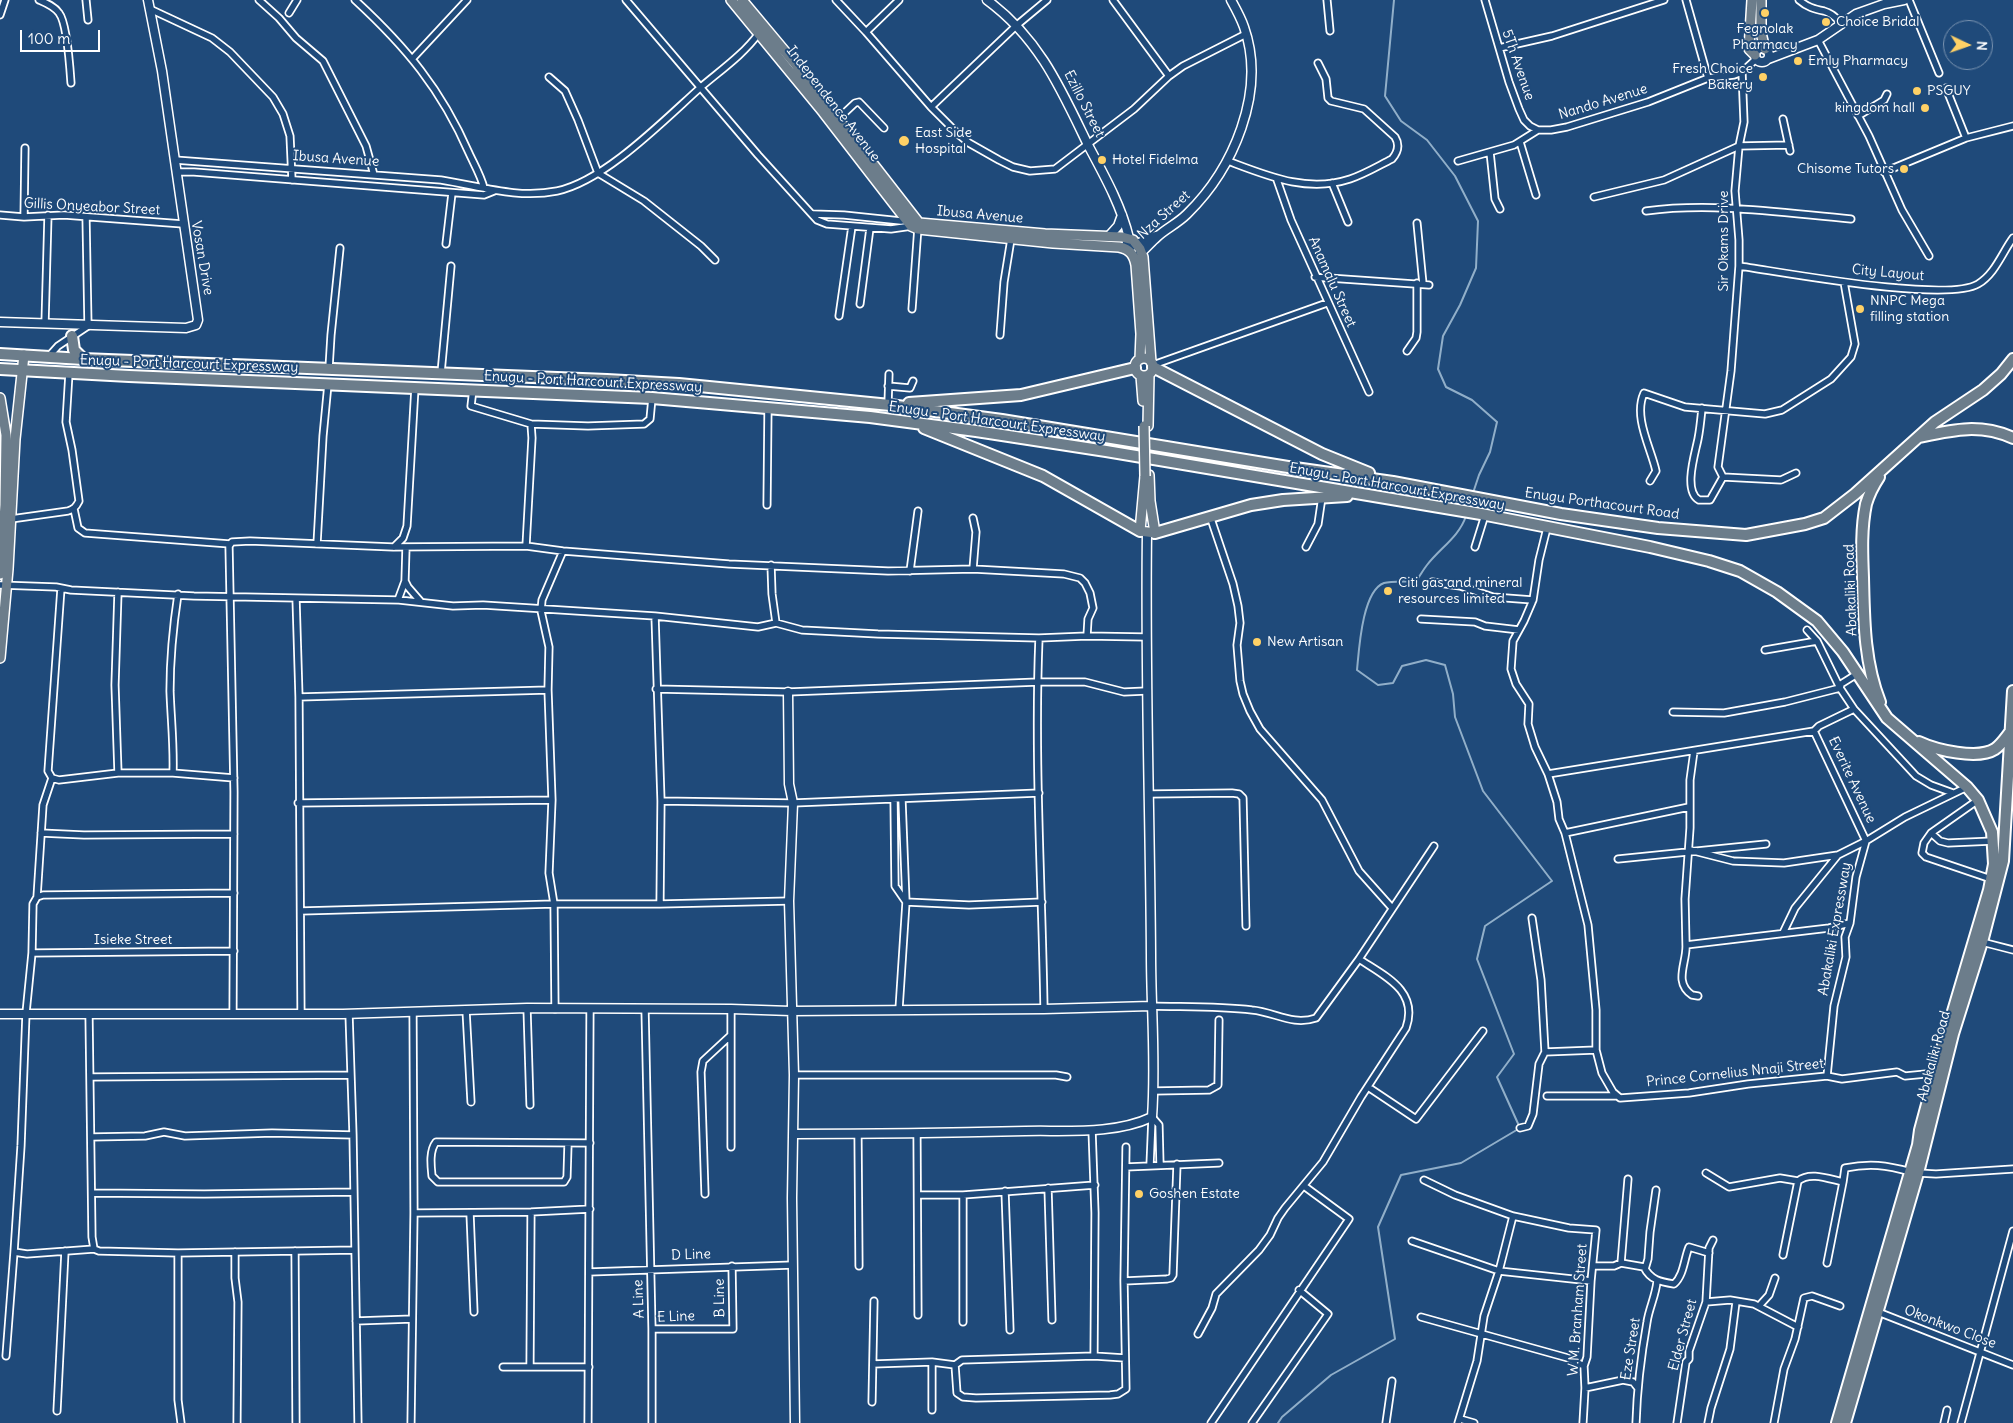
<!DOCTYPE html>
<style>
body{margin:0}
#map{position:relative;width:2013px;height:1423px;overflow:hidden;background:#1f4a7a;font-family:Delius,sans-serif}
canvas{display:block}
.north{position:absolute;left:1943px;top:20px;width:50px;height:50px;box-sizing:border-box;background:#1f4a7a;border:1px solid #7992af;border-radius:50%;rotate:93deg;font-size:14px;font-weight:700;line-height:20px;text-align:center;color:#fff}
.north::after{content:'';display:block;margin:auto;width:18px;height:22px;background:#ffd166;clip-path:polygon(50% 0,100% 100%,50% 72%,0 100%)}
.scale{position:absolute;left:20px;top:30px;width:80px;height:22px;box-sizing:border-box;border:2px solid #fff;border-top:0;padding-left:6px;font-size:15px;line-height:18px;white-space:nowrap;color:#fff;-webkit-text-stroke:4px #1f4a7a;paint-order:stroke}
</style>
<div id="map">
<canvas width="2013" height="1423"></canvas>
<div class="north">N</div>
<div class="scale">100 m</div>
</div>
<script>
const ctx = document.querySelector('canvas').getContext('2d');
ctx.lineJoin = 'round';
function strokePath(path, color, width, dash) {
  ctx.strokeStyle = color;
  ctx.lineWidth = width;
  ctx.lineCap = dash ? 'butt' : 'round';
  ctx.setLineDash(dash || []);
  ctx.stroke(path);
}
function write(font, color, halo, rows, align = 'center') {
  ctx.font = font + ' Delius,sans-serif';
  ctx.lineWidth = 4;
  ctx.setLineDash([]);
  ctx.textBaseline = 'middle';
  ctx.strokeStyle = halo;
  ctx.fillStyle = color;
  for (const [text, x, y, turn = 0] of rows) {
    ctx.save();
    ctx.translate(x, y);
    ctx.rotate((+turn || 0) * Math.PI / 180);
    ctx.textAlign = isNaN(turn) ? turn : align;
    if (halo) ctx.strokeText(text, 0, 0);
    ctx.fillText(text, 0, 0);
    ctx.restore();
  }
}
const stream = new Path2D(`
 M1394,0L1385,96L1401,121L1427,140L1455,176L1478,221L1476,268L1460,305L1443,336L1438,369L1446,387L1472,400L1497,422L1490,452L1479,475L1473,493
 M1468,509L1471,500
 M1278,1423L1282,1417L1331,1375L1395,1339L1378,1227L1401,1175L1461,1163L1520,1128L1497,1077L1514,1054L1477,959L1485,926L1552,881L1483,791L1455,717L1453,694L1445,665L1426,660L1402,666L1393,683L1378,685L1357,670C1359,650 1362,591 1384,583C1392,581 1408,582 1416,581C1420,576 1423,570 1427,565C1440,548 1459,537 1466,516`);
const street = new Path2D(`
 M39,0C46,3 54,6 59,13C67,23 70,68 71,83
 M86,0L88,20
 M259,0L279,18L296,38L323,61L366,146L374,175
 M355,0C406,47 441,89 469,153C474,164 481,176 484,188
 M626,0L758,155L817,220L827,224L891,229L912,226
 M836,0L866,32L899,0
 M1113,0L1169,76
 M1327,0L1330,31
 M1485,0L1509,82L1519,109L1524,120L1530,126L1538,130H1551L1567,127L1648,102L1708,78L1734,75L1742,72L1756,59
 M1686,0L1708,78
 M1799,0C1807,7 1814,9 1824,11C1832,13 1836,18 1841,23
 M1909,0L1939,73
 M150,9L212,38L230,52L273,97L283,114L290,136L292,180
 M289,13L297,0
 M0,15L5,0
 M866,32L931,107L958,134L969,143L999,160L1013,167L1030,171L1055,169L1134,109L1169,76L1183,66L1246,34
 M1818,40L1869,136L1902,210L1929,256
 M1499,48L1552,36L1664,0
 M413,58L467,0
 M1742,72L1744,122L1739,146L1735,191L1739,240V266L1731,371L1718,467L1723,477L1781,480L1796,473
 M549,77L565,91L578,120L598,173L644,201L701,246L715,260
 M1946,88L1966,138
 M931,107L1017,25L1047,0
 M1858,116L1884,100L1887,94
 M838,119L855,103L859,102L884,128
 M1783,119L1790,151
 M1520,142L1536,195
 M1490,152L1495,199L1500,209
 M175,160L441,180C480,186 517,199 557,191C605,181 664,120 701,87C721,70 744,54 759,33
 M1228,161C1268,176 1307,193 1350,179C1365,174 1378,166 1392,159C1398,152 1400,145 1395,137L1364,109L1331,101L1328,98L1326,79L1318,63
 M1458,161L1514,145L1538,130
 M177,172H194L484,195L494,191
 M1884,172L1966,138L2013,126
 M1277,180L1291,220L1369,392
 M1332,183L1348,222
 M1594,197L1664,180L1739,146L1789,145
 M1646,211C1714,202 1783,213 1851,219
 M813,214L844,215L901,221L908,220
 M0,215L24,217L64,215L183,224
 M24,217L25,148
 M1417,223L1423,284
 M446,244L452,193
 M1739,266C1782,272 1946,303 1978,284C1995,274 2002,253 2013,238
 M1315,277L1429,285
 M860,304L870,228
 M912,309L918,227
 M839,316L852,226
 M45,323L48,215
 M1000,335L1004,282L1011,239
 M1407,351L1416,338L1417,332V283
 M49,356L58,346L88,326L86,217
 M1153,365L1327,303
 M329,368L331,335L340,248
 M441,373L451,266
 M888,386L910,388L913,381
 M473,389L471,406L531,424L532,438L526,546
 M888,404L889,374
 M1702,408C1701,418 1700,429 1698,439C1695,454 1683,491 1699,500H1710L1723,477
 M531,424L588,426L644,424L650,419L652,398
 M1650,481L1656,471C1651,448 1633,417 1644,393L1685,407L1765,414L1782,410L1831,379L1851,357L1855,344L1844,282
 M767,505L768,408
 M74,509L78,528L85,533L230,544
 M1210,516L1233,584L1238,606L1240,623L1237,645L1240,681L1243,694L1250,711L1260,729L1322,800L1359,871L1392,908
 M973,518L976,532L973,569
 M11,519L68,511C74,509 76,507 79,501L72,450L66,422L69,373
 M1547,528L1539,560L1533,600L1524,621L1513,641L1511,669L1516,684L1529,704L1528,724L1535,747L1548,774L1557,802L1559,819L1565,833L1588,925L1596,1010V1050L1602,1073L1613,1092L1620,1098L1689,1093L1748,1084L1827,1076L1842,1079L1897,1072L1905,1076L1936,1073
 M317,544L323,436L328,384
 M394,547L403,538L407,526L415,387
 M1306,547L1318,524L1322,497
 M1475,547L1485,515
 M771,565L772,594L776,623
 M910,571L918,511
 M405,581L408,587L421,602
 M1432,582L1460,586L1493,597L1533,600
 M0,585L56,587L71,590L194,596L399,600L453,606L483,605L655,616L758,627L776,623L802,630L878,634L1039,638L1087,636L1145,637
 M61,588L48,771L52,778L59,780L118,773H173L234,778
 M118,592L115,685L118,773
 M296,598L299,697L301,1014
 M398,600L405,581L406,547
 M655,616L661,801L660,904L789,901
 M1421,619L1475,622L1485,626L1519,630
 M1039,638C1034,761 1042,885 1044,1009
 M1765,650L1817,641
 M656,689L788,692L1038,682H1085L1124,692L1146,691
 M299,697L548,690
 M1854,709L1916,776L1931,785L1953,793
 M1673,712L1724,713L1785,702L1840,688L1817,641L1807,630
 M173,773C174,746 171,719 170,691C170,659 173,627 178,594
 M1548,774L1814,731L1819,726L1854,709L1840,688L1841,684L1857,674
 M1150,794L1232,793L1239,794L1243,798L1246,926
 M894,800L895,886L906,902L969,905L1042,902
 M1978,800L1931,833L1924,843L1922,853L1926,857L1991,879
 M661,801L793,803L1039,793
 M298,803L552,800
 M41,833L84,835L234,834
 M1565,833L1689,807
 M1931,833L1940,841L1948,843L1993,841
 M1690,850L1733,861L1784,863L1838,855
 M1618,859L1766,844
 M37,897L43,805L52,778
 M301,911L554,904H660
 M1783,933L1795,908L1838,855L1866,841L1814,731
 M1982,942L2013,950
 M1686,945L1685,899L1690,828V780L1694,751
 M32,953L234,951
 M1698,996L1692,995C1673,982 1687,963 1686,945L1829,928L1850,923
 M1151,1006C1185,1007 1219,1006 1252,1010C1275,1012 1292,1026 1316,1018L1359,959L1434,846
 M527,1008L530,1105
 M555,1009L554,904L549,873L552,800L548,690L549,647L541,611L542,600L563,551
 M645,1009L652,1329
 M731,1009V1147
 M899,1009L906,902L902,800
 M466,1010L471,1102
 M233,1014L234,792L229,546L232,542L250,541L393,547L526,546L563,551L729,564L888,571L973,569L1064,574L1080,578L1085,583L1090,593L1093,608L1088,619L1087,636
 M349,1014L353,1135L358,1423
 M89,1015L92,1237L94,1249L99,1251L178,1253L355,1250
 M1545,1052L1596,1050
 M794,1075H1056L1067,1077
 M1827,1076L1834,1006L1846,957L1845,937L1850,923L1856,877L1866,841L1905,817L1967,787
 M90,1077L351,1075
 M1368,1087L1416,1119L1483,1031
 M1154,1091L1209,1090L1218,1085L1219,1020
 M1547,1096H1616
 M1152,1117L1159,1125L1160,1165
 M1520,1128L1528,1126L1533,1114L1539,1064L1545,1052L1541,980L1532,918
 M1092,1130L1095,1213L1094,1356
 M858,1134L859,1266
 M917,1134L918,1315
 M92,1137L145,1136L164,1132L185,1136L272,1133L353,1135
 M568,1144L567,1177L564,1182H438L432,1176C431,1166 429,1151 436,1142L590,1143
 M1150,1165L1152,1117
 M1126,1167L1219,1163
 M1706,1173L1729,1187L1780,1178L1798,1181
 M1918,1173L1936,1174L2013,1169
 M1424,1180L1455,1195L1513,1216L1569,1228L1596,1230L1591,1281L1587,1357L1584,1366L1585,1388L1583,1423
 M1048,1188L1052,1320
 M1005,1191L1010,1330
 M92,1193L204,1194L353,1192
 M705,1194L701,1072L703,1061L730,1036
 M918,1195H963L1095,1185
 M963,1195V1322
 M414,1213L531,1212L590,1209
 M470,1213L474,1312
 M1412,1241L1499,1271L1591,1281
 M94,1249L27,1254L14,1252L21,1146L26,1013L32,953L33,904L37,897L43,895L234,893
 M295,1251L296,1423
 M235,1252V1278L238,1302L237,1423
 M178,1253V1400L181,1423
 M1783,1255L1798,1181C1810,1171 1829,1179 1843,1182L1845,1168C1870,1163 1886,1165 1911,1172
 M1621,1263L1628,1179
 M1827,1263L1843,1182
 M1593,1266H1614L1621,1263L1644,1267C1650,1280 1661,1282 1674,1284C1684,1275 1684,1259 1689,1247L1709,1253
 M1645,1269L1648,1259L1650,1232L1656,1190
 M589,1272L793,1265
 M1124,1281L1167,1279L1171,1278L1173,1275L1177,1164
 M1706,1302L1730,1300L1754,1304L1798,1327
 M1759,1306L1769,1295L1775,1278
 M1878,1312L2013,1365
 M1421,1317L1568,1358L1584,1366
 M356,1321L412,1319
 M1198,1334L1212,1308L1216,1294L1259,1250L1270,1235L1278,1218L1285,1208L1323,1162L1361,1097L1406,1028C1419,991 1385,976 1359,959
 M6,1356L14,1252
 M1125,1358L1094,1356L962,1360L955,1365L957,1393L963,1397L976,1398L1110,1395L1118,1394L1126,1389L1124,1281L1126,1147
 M932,1362V1410
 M873,1364L932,1362L955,1365
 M530,1366L531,1212
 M503,1367H589
 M1585,1388L1623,1380L1633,1382L1637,1387
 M872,1402L874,1301
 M57,1411L65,1251
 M1460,1419L1474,1423
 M411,1423L414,1213L413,1012
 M588,1423L590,1009
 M652,1423V1329H733L732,1266
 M1211,1423L1349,1219L1304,1186
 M1252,1423L1328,1314L1299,1290
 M1386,1423L1392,1381
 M1458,1423L1477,1361L1484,1316L1499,1271L1513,1216
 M1636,1423C1637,1389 1641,1356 1647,1322C1649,1308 1656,1295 1657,1281
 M1677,1423L1686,1362L1689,1359V1351L1706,1302L1709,1248L1713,1240
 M1708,1423L1711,1408L1730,1349L1736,1302
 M1774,1423L1784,1369L1795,1339L1804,1298L1812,1296L1840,1306
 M1944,1423L1947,1410
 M1961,1423L2013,1231`);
const secondary = new Path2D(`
 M987,0C1039,38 1061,89 1088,145C1104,175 1121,205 1129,238L1125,248
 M1755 55a7 7 0 1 1 14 0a7 7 0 1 1-14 0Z
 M1768,59L1818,40L1856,14L1884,4L1904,0
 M1109,236L1118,226L1122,215
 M1132,246L1156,236
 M1138,255C1145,250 1150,243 1157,237C1165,229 1177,224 1187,214C1233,169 1267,92 1244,27C1241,18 1236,9 1231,0
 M0,322L186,328L196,325L198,320L162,71L148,0
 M788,692L789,784L793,803L789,901L794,1075L792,1198L795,1423
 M0,1014H343L527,1008L731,1009L791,1011L1044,1009L1151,1006
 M793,1134C870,1134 947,1133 1025,1131C1065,1130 1114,1135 1152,1117C1156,1063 1151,1008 1151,954C1150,814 1145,674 1147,533`);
const primary = new Path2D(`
 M731,0L823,112L911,226L918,229L1053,243L1119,247C1130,249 1134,255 1136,265L1141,334L1140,359
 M742,0L793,61L919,223L1045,234L1122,237L1133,240L1140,249L1143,257L1151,362
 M1752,0L1749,49L1755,55
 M1761,0V33L1765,49
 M1135 367a9 9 0 1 1 18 0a9 9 0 1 1-18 0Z
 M1141,376L1143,401
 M0,398L6,435L5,505L0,574
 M1148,426L1149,375
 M1145,476L1140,531L1155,533L1150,501L1149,475
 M0,658L8,569L15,439L24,355`);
const highway = new Path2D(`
 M72,336L74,350L83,359
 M0,354L83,359L607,380L679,384L890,405L1002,420L1288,467L1393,482L1561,514L1658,528L1746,535L1805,524L1824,518L1855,494L1935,422L1983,390L2001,374L2013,359
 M1153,367L1322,454L1369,473
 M0,369L129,376L652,398L870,417L976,431L1106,451L1481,514L1650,547L1709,561L1740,571L1777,592L1817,621L1843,652L1887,718L1967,787L1978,800L1992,832L1994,864L1989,890L1943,1045L1920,1130L1918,1145L1837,1423
 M909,403L1021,395L1135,368
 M924,428L1043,476L1140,531
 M1919,437C1952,430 1980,423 2013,438
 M1879,477C1873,486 1869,494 1866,504C1861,528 1862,553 1863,577C1864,619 1864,662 1880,702
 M1155,533L1251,505L1283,500L1347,496
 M1919,742C1936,750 1978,760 1995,749C2002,744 2006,737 2011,731
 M1845,1423L1918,1173L1953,1034L1982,942L2003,861L2013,691`);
const primaryBridge = new Path2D(`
 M1144,426L1145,476`);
const markers = [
 [1765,13,5,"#ffd166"],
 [1826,22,5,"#ffd166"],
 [1798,61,5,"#ffd166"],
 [1763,77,5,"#ffd166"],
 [1917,91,5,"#ffd166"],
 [1925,108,5,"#ffd166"],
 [904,141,6,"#ffd166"],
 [1102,160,5,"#ffd166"],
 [1904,169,5,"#ffd166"],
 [1860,309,5,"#ffd166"],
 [1388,591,5,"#ffd166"],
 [1257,642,5,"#ffd166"],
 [1139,1194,5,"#ffd166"]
];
const poiNames = [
 ["Choice Bridal",1836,22],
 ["Fegnolak",1765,29,"center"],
 ["Pharmacy",1765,45,"center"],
 ["Emly Pharmacy",1808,61],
 ["Fresh Choice",1753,69,"right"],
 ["Bakery",1753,85,"right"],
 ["PSGUY",1927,91],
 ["kingdom hall",1915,108,"right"],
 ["East Side",915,133],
 ["Hospital",915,149],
 ["Hotel Fidelma",1112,160],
 ["Chisome Tutors",1894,169,"right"],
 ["NNPC Mega",1870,301],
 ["filling station",1870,317],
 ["Citi gas and mineral",1398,583],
 ["resources limited",1398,599],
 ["New Artisan",1267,642],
 ["Goshen Estate",1149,1194]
];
const streetNames = [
 ["5Th Avenue",1518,65,71],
 ["Nando Avenue",1603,102,-17],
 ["Independence Avenue",833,104,52],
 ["Ezillo Street",1084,104,63],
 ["Ibusa Avenue",336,159,4],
 ["Gillis Onyeabor Street",92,207,3],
 ["Ibusa Avenue",980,215,5],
 ["Nza Street",1164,215,-42],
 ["Sir Okams Drive",1724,241,-90],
 ["Vosan Drive",202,258,80],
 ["City Layout",1888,273,5],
 ["Anamalu Street",1332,282,66],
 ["Enugu - Port Harcourt Expressway",189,364,2],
 ["Enugu - Port Harcourt Expressway",593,382,3],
 ["Enugu - Port Harcourt Expressway",997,422,8],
 ["Enugu - Port Harcourt Expressway",1397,487,10],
 ["Enugu Porthacourt Road",1602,504,8],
 ["Abakaliki Road",1851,590,-92],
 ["Everite Avenue",1852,780,65],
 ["Abakaliki Expressway",1835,929,-80],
 ["Isieke Street",133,940],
 ["Abakaliki Road",1934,1056,-75],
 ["Prince Cornelius Nnaji Street",1735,1073,-6],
 ["D Line",691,1255,-2],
 ["B Line",720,1298,-91],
 ["A Line",639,1299,-92],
 ["W.M. Branham Street",1578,1310,-86],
 ["E Line",676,1317,-2],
 ["Okonkwo Close",1950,1327,21],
 ["Elder Street",1683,1335,-75],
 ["Eze Street",1631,1349,-81]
];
strokePath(stream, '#91afc9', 2);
strokePath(street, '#fff', 9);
strokePath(secondary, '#fff', 11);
strokePath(primary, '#fff', 12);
strokePath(highway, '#fff', 14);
strokePath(street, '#1f4a7a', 5.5);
strokePath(secondary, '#1f4a7a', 8);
strokePath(primary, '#6c7d8b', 9);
strokePath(highway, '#6c7d8b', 10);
strokePath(primaryBridge, '#fff', 12, []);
strokePath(primaryBridge, '#6c7d8b', 9);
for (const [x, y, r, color] of markers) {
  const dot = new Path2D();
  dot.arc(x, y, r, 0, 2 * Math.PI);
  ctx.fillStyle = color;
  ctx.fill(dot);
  strokePath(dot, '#1f4a7a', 2);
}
write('14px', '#fff', '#1f4a7a', poiNames, 'left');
write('14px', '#fff', '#1f4a7a', streetNames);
</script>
